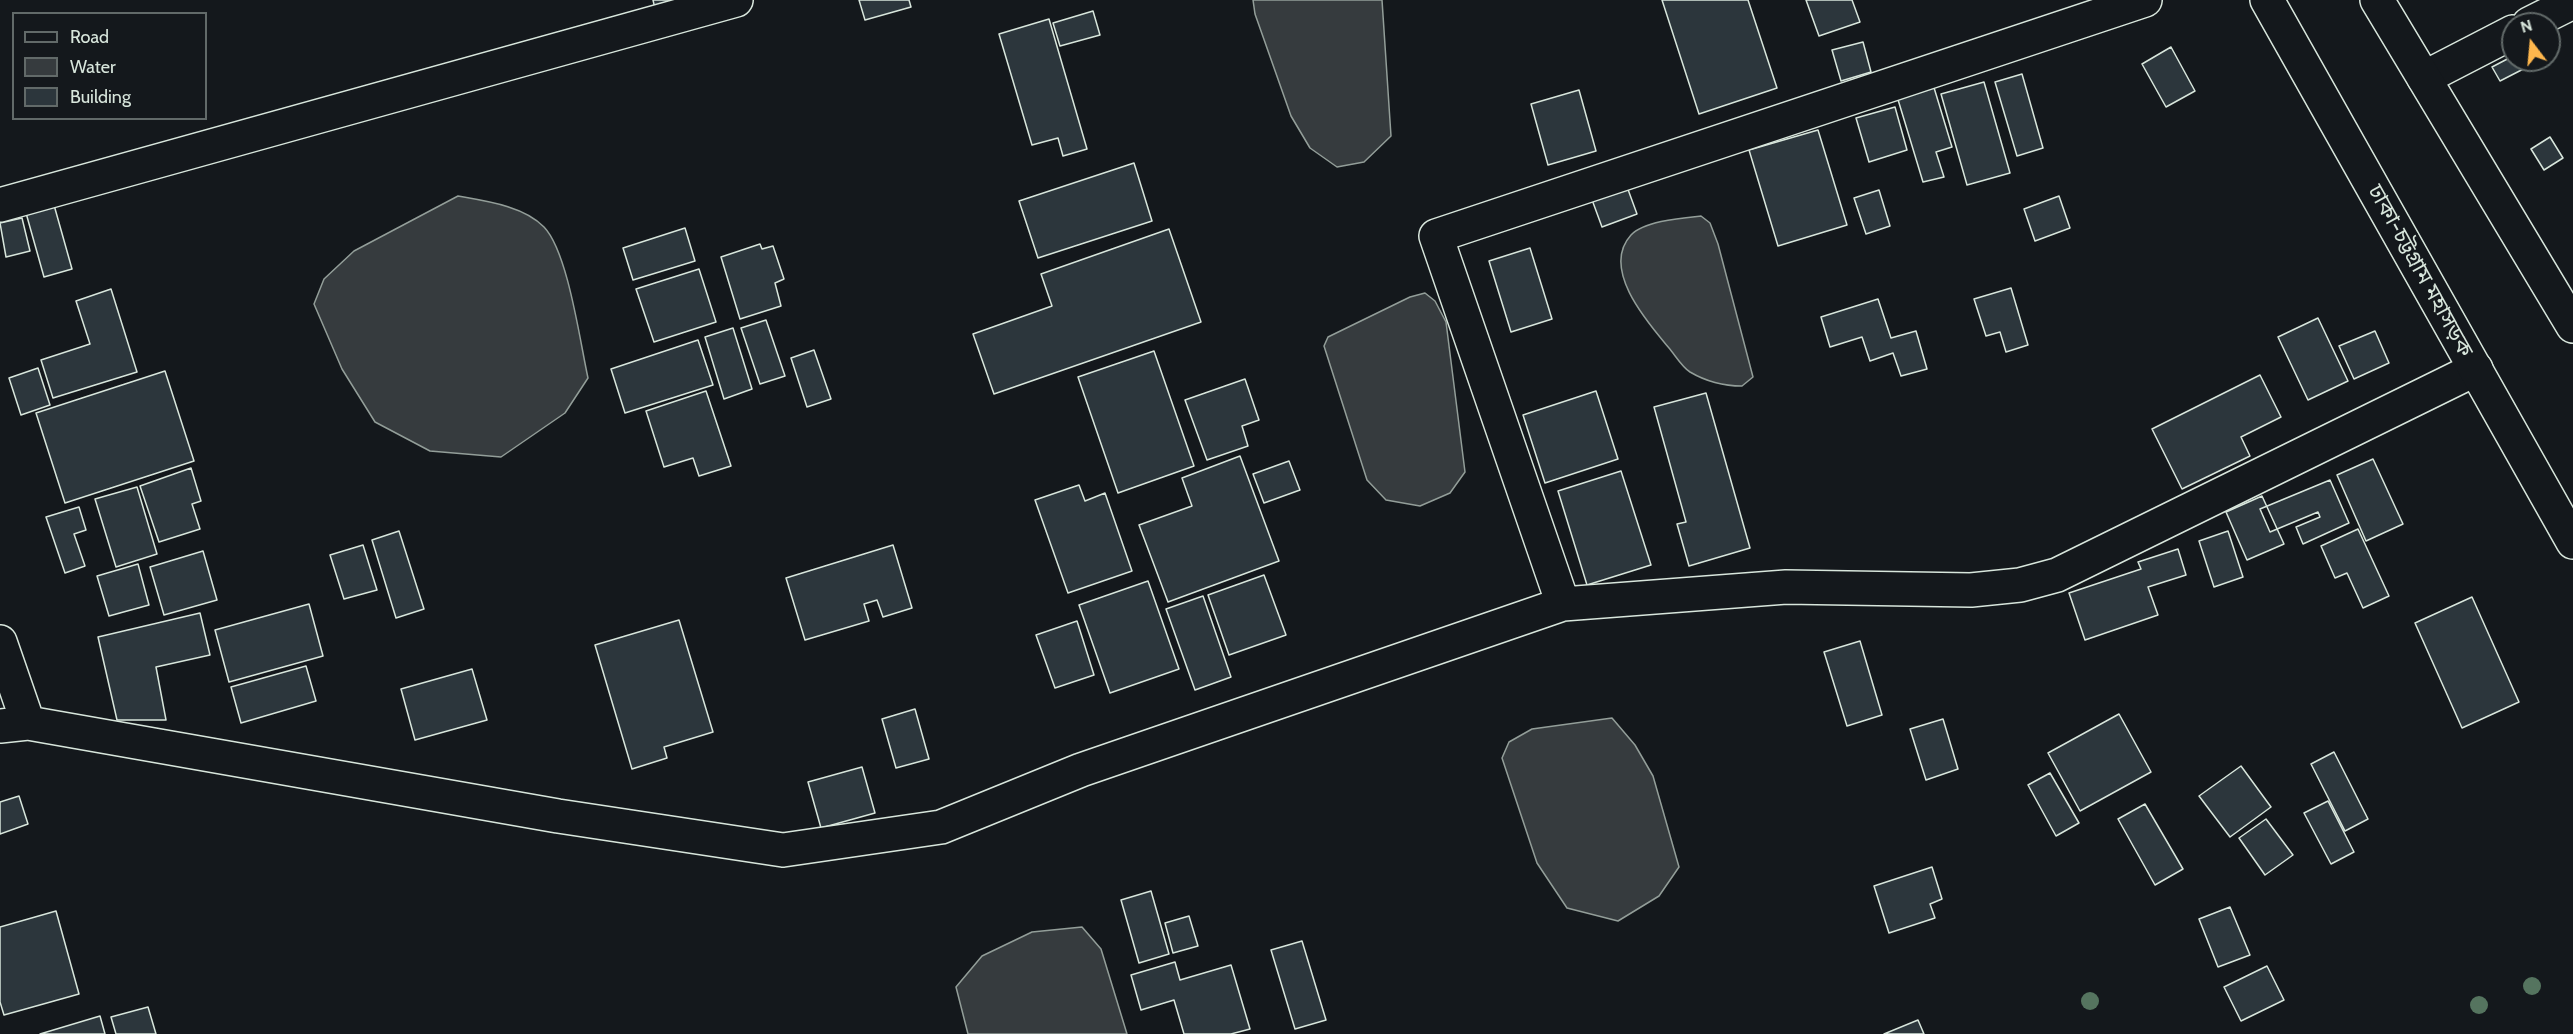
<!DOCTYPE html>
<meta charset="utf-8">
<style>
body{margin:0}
#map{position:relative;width:2573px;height:1034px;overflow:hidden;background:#14181c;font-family:Cabin,sans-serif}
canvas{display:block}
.legend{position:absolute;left:12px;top:12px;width:195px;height:108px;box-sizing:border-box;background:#14181c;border:2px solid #626a69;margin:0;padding:8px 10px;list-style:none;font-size:18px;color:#d8e6dc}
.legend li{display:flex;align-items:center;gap:12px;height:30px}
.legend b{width:30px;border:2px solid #626a69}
.north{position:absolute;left:2501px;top:12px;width:60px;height:60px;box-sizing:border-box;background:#14181c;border:2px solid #626a69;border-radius:50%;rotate:344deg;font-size:16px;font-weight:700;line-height:24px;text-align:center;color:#d8e6dc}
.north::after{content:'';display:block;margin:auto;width:21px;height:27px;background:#ffb74d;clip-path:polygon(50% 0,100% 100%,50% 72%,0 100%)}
</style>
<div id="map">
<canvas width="2573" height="1034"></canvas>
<ul class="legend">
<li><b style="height:8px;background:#14181c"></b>Road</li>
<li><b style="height:16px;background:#363b3e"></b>Water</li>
<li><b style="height:16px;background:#2c363c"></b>Building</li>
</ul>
<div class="north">N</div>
</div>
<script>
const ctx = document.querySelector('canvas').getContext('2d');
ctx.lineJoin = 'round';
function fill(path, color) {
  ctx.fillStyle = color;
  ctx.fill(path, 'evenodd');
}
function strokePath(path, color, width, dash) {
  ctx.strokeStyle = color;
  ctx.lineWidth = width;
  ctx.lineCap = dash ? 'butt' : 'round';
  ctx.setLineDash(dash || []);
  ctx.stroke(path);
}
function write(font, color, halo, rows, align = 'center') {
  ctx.font = font + ' Cabin,"Noto Sans Bengali",sans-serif';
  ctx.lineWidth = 4.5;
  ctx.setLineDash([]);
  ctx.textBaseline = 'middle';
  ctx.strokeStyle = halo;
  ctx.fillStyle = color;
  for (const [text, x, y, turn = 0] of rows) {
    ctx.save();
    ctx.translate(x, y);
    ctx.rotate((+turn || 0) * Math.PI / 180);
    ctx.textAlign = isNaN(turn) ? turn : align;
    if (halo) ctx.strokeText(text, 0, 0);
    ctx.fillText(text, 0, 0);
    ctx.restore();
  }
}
const water = new Path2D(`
 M1253,0H1382L1391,136L1364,162L1337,167L1310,148L1291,116L1255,14Z
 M458,196C486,201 524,206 544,227C568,252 580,342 588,378L565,413L501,457L430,451L375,422L342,369L314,304L324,279L354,251Z
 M1701,216L1710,223L1718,244L1753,377L1742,386C1723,386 1707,382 1690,372C1682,367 1675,355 1669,348C1648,323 1600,269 1631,235C1644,221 1682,218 1701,216Z
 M1425,293L1435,301L1446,322L1465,472L1450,493L1420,506L1386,500L1367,480L1324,346L1328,337L1410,297Z
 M1612,718L1635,745L1653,776L1679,867L1659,896L1618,921L1567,908L1537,863L1502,758L1509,742L1532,729Z
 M1082,927L1101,949L1127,1034H968L956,987L982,956L1032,932Z`);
const building = new Path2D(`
 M653,0H698L656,13Z
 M859,0H909L911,7L865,20Z
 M1662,0H1748L1777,88L1699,114Z
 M1806,0H1852L1860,22L1819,36Z
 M1093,11L1100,35L1060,46L1053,23Z
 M1049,19L1087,149L1063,156L1058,138L1032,145L999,34Z
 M1863,42L1871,72L1841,81L1832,50Z
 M2171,47L2195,91L2166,107L2142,64Z
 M2513,56V60L2537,62L2500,81L2492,67Z
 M2022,74L2043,148L2017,156L1995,82Z
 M1932,81L1952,147L1936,152L1944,177L1923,182L1896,93Z
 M1984,82L2010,173L1967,185L1941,94Z
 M1579,90L1596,151L1548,165L1531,104Z
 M1895,107L1907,150L1869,162L1856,118Z
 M1818,130L1847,225L1778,246L1749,150Z
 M2550,137L2563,158L2544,170L2531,149Z
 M1134,163L1152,221L1038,258L1019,201Z
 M1626,184L1637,214L1602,227L1591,197Z
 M1879,190L1890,226L1866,234L1854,198Z
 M2059,196L2070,228L2035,241L2024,209Z
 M54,205L72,269L44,277L26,213Z
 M22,218L30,251L6,257L0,223Z
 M685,228L695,261L633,280L623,248Z
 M1169,229L1201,322L994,394L973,334L1052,306L1041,274Z
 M760,244L762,249L773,246L784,279L775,283L781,306L740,319L721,257Z
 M1530,248L1552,319L1511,332L1489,261Z
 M699,269L716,322L654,342L636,289Z
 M2011,288L2028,345L2006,352L2000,332L1986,336L1974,299Z
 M111,289L137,372L53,398L41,360L90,344L76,301Z
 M1878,299L1891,338L1916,331L1927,369L1901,376L1893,353L1870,361L1862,337L1830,347L1821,317Z
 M2318,318L2348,381L2308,400L2278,337Z
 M766,320L785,376L760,384L741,328Z
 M733,328L752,389L724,399L705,337Z
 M2375,331L2389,363L2354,379L2339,346Z
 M698,340L713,385L625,413L611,369Z
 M814,350L831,399L807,407L791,358Z
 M1154,351L1194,466L1118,493L1078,377Z
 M38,368L50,405L21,415L9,378Z
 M165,371L194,461L65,503L36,413Z
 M2260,375L2281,417L2241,437L2250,456L2182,489L2152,429Z
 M1245,379L1259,420L1242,426L1248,446L1207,460L1185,400Z
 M706,391L731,466L699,476L693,458L664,467L646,411Z
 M1596,391L1618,459L1545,483L1523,415Z
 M1706,393L1750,548L1689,566L1677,524L1686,522L1654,407Z
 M1240,456L1279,561L1168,602L1139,525L1192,506L1182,478Z
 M2373,459L2403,524L2366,541L2337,475Z
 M1289,461L1300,490L1264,503L1253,474Z
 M191,468L201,501L192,504L200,529L159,542L140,486Z
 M1621,471L1651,565L1587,585L1558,491Z
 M2330,480L2349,523L2303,544L2296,527L2320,517L2318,512L2270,532L2260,509Z
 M1079,485L1085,501L1105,493L1132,571L1068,593L1035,500Z
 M137,487L157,554L116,567L95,499Z
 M2262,496L2284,544L2247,560L2226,512Z
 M79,507L86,530L74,534L85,566L65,573L46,517Z
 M2358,529L2389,596L2363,608L2347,573L2335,578L2321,546Z
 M399,531L424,609L396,618L372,540Z
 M2228,531L2243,577L2214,587L2199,541Z
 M363,545L377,590L344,599L330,555Z
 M893,545L912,608L883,617L877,600L864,604L869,621L805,640L786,578Z
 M2178,549L2186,575L2148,587L2158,615L2085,640L2069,593L2141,569L2138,562Z
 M203,551L217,600L164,615L150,567Z
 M138,564L149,605L109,616L97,576Z
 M1264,575L1286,635L1229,655L1208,595Z
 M1148,581L1179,669L1110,693L1079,605Z
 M1203,596L1231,677L1195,690L1166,609Z
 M2472,597L2519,702L2462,728L2415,623Z
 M309,604L323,656L229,682L215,630Z
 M200,613L210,655L156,667L166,720H117L98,637Z
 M679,620L713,732L664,747L667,758L632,769L595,645Z
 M1077,621L1094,675L1055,688L1036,635Z
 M1860,641L1882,715L1847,726L1824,652Z
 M306,666L316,701L241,723L231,687Z
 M472,669L487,720L415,740L401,689Z
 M915,709L929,759L896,768L882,719Z
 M2119,714L2151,772L2080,811L2048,753Z
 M1943,719L1958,769L1926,780L1910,729Z
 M2334,752L2368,819L2345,831L2311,764Z
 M2241,766L2271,807L2230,837L2199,796Z
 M862,767L875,813L821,828L808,782Z
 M2050,773L2079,823L2056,836L2028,785Z
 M19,796L28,824L0,834V802Z
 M2328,801L2354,852L2331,864L2304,813Z
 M2145,804L2183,869L2155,885L2118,819Z
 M2266,819L2293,855L2265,875L2239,838Z
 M1932,867L1942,899L1930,904L1935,918L1889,933L1874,886Z
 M1151,891L1169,954L1139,963L1121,900Z
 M2230,907L2250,955L2218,967L2199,919Z
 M56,911L79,994L4,1015L0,1002V927Z
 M1189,916L1198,946L1173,953L1165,923Z
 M1302,941L1326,1020L1295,1029L1271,950Z
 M1175,962L1180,980L1231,965L1250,1029L1231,1034H1184L1174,1000L1141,1010L1131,975Z
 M2267,966L2284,1000L2241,1021L2224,987Z
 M148,1007L156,1034H116L111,1017Z
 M100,1016L105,1034H40Z
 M1918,1020L1924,1034H1884Z`);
const minor = new Path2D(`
 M2529,24L2573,2
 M2424,78L2513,32
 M0,205L736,0
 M1563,604L1436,236L2145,0
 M0,642L28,723
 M0,726L28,723L558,816L783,850L941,827L1081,770L1563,604L1786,587L1971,590L2020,585L2057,575L2476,369`);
const highway = new Path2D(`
 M2267,0L2573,542
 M2377,0L2573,326`);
const trees = [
 [2532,986],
 [2090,1001],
 [2479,1005]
];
const streetNames = [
 ["ঢাকা-চট্টগ্রাম মহাসড়ক",2420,271,61]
];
fill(water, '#363b3e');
strokePath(water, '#939e99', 1.5);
fill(building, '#2c363c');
strokePath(building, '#d8e6dc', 1.5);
strokePath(minor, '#d8e6dc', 36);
strokePath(highway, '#d8e6dc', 36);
strokePath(minor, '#14181c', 33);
strokePath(highway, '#14181c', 33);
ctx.fillStyle = '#55745f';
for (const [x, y] of trees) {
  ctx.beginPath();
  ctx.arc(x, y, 9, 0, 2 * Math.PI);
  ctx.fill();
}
write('22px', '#d8e6dc', '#14181c', streetNames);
</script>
